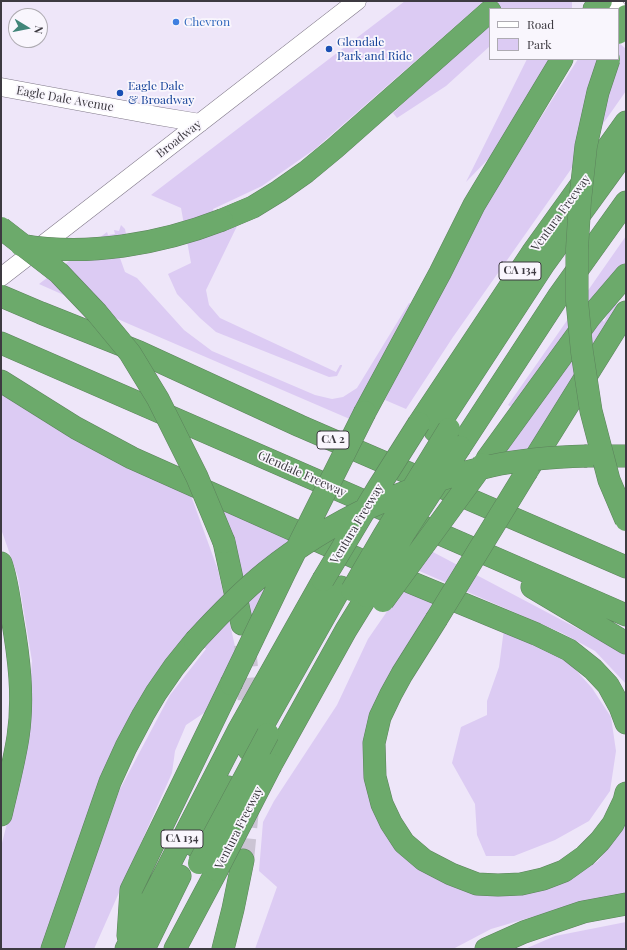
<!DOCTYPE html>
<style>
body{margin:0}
#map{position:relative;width:627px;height:950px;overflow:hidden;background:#eee6f9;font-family:"Playfair Display",serif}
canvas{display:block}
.frame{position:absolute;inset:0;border:2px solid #3d3a41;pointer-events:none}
.legend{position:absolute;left:489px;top:8px;width:130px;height:52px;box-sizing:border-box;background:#f9f6fd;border:1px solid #aeabb2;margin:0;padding:5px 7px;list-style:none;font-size:12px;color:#3d3a41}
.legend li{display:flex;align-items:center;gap:8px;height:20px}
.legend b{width:20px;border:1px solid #aeabb2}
.north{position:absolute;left:8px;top:8px;width:40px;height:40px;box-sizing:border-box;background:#f9f6fd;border:1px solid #aeabb2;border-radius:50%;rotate:100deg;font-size:11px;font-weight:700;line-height:16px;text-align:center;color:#3d3a41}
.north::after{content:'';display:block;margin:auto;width:14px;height:18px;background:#418579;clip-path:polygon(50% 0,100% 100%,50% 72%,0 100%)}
</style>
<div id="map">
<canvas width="627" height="950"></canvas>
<div class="frame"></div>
<ul class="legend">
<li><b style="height:5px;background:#fff"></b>Road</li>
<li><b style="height:11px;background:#dccbf3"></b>Park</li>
</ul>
<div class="north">N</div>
</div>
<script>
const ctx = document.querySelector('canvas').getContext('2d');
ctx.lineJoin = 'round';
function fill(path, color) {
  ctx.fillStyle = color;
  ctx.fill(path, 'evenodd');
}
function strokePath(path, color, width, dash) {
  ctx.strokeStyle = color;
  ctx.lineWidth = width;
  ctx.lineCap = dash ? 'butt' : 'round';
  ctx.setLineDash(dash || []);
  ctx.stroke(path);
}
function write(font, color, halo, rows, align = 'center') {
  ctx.font = font + ' "Playfair Display",serif';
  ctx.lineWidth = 3.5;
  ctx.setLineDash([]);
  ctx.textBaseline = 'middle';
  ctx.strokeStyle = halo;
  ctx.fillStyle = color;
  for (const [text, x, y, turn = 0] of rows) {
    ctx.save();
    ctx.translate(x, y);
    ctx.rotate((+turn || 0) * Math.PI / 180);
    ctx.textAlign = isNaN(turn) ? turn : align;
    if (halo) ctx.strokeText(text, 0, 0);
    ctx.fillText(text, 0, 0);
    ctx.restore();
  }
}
const green = new Path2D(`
 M405,1H484L315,149L262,186L213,209L219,230L238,224L206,290L209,305L220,318L336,372L340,365H342V366L337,376L329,377L216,332L200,318L177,294L168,274L191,263L181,208L151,195Z
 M487,1H572V9H495Z
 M490,20V46L446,86L397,118L393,113Z
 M618,42L626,49V91L453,337L406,409L385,400L467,234L578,59H618Z
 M527,59H550L498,149L466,182Z
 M121,225L125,229L126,234L123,239L120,258L125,272L137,278L184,330L212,351L315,395L332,399L343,397L357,388L409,303L411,304L352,420L129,324L39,284L107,232L108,235L115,234L114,230L119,231Z
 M626,236V264L515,409L508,405Z
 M613,303L618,305L519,468L498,458L600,318L604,322Z
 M1,392L189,490L218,570L236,651L207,711L186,725L175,751L172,773L94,949H63L119,791L170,695L206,649L190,634L43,949H1V847L25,752L32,661L18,577L1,529Z
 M216,501L294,537L249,628Z
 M431,551L626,654V684L595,651L562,633L417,570Z
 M406,584L440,598L369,727L380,819L482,892L518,896L566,882L598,861L626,824V894L590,900L491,929L453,949H255L277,887L259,871L263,822L274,801L337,705L368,639Z
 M504,629L565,658L592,688L611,717L616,751L610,791L589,821L555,840L514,856H486L477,835L475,804L452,763L461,727L487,715V701L499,667Z
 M626,922V949H525L555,936Z`);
const highwayTunnel = new Path2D(`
 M245,645L248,680L249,719
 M243,860L248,809`);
const secondary = new Path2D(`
 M608,1L617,9
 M1,87L158,116L200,123
 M1,277L357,1`);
const highway = new Path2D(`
 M594,9L601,1
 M222,220L253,207L279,191L306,172L335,148L490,11
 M1,296L41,313L139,352L300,426L626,567
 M1,343L626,615
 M1,381L76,428L132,458L410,582L536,634L569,650L593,669L608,685L620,707L626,723
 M365,412L440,273L474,205L562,59
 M419,423L532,253L626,122
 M435,431L544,264L626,151
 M460,447L558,297L626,202
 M587,456H626
 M487,459L590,317L626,275
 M527,471L626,312
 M224,542L242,624
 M1,563C7,580 9,599 12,617C19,657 24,697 18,737C14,763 7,789 1,815
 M532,587L626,643
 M436,620L402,674L391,694L380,717L374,743L375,777L382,804L391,823L404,843L424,860L451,874L477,884L498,885L521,884L543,879L564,871L585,856L600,841L613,824L624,801L626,793
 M249,750L341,587
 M271,765L346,630L367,596
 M195,846L228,787
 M128,936L131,890L231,684
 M52,949L110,782L126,747L143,715L156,693L174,667L195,641
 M126,949L238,731L323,580
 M144,949L180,876
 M175,949L217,870
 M223,949L233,909L243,860
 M486,949L524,932L583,912L626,904`);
const highwayBridge = new Path2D(`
 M618,33L626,16
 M609,59L598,92L586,146L580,201L577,249V301L582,352L591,411L609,480L626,520
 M1,228L59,273L97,313L130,353L158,399L197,477L224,542
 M21,245C87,257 160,244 222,220
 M323,580L378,488L419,423
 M352,590L384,535L449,429
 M367,596L405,532L460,447
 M383,601L483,464
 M436,620L527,471
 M195,641C217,617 240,593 266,572C331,520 409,484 491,466C522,459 555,457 587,456
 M231,684L285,572L365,412
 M199,863L268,734
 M217,870L271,765`);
const markers = [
 [176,22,4,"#3f7fe0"],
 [329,49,4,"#1a4fb4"],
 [120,93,4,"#1a4fb4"]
];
const shields = [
 [520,271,42],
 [333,440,32],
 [182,839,42]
];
const shieldNames = [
 ["CA 134",520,271],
 ["CA 2",333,440],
 ["CA 134",182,839]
];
const shopNames = [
 ["Chevron",184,22]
];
const transitNames = [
 ["Glendale",337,42],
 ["Park and Ride",337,56],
 ["Eagle Dale",128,86],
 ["& Broadway",128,100]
];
const streetNames = [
 ["Eagle Dale Avenue",65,99,10],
 ["Broadway",179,139,-38],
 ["Ventura Freeway",561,213,-54],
 ["Glendale Freeway",302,474,24],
 ["Ventura Freeway",357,524,-59],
 ["Ventura Freeway",239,828,-63]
];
fill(green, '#dccbf3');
strokePath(highwayTunnel, '#cbc4d4', 22, [22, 11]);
strokePath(secondary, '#807989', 19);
strokePath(highway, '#5c835c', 23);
strokePath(secondary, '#fff', 18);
strokePath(highway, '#6caa6b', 22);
strokePath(highwayBridge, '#5c835c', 23, []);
strokePath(highwayBridge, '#6caa6b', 22);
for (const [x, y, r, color] of markers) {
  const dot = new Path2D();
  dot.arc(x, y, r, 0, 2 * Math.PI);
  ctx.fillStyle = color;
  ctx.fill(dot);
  strokePath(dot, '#f9f6fd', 1.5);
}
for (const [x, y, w] of shields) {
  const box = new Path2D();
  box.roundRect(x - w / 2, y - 9, w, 18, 3);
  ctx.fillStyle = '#f9f6fd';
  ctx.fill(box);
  strokePath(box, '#3d3a41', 1);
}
write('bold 11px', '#3d3a41', null, shieldNames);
write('12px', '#366cbe', '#f9f6fd', shopNames, 'left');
write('12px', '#164399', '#f9f6fd', transitNames, 'left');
write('12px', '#3d3a41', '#f9f6fd', streetNames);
</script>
